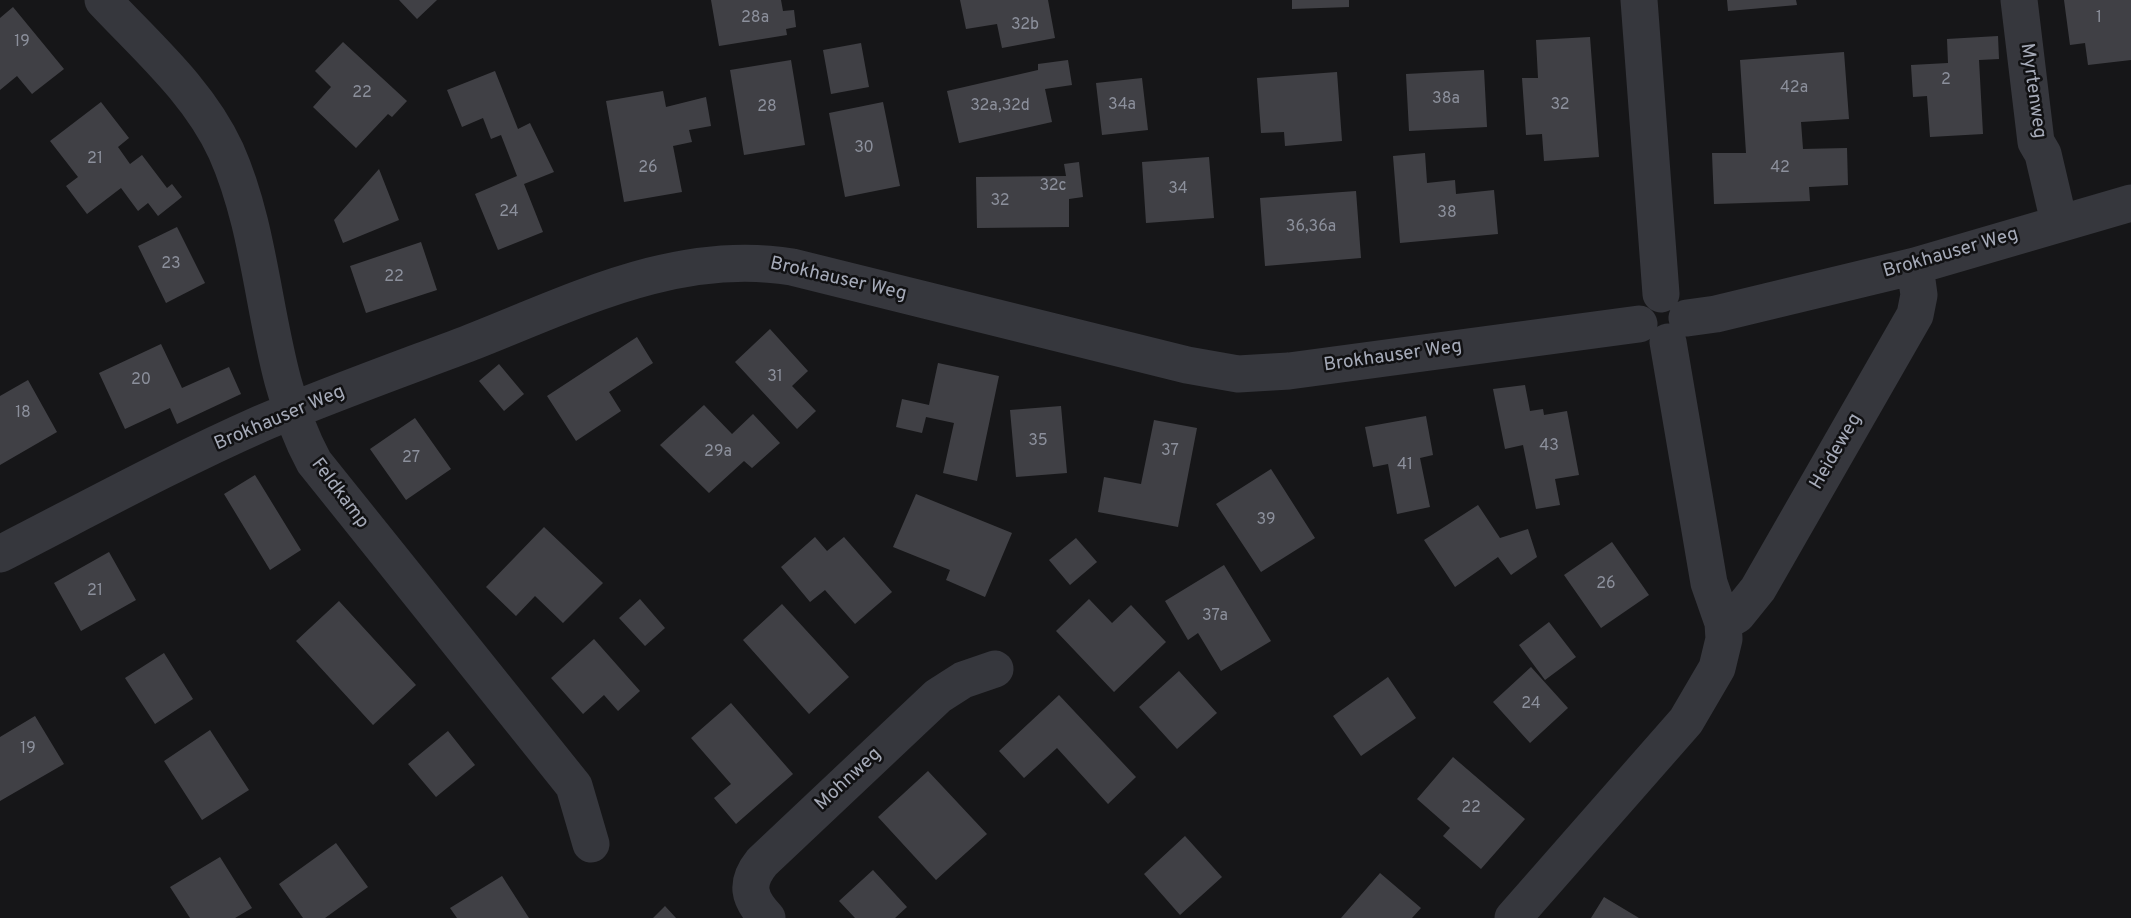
<!DOCTYPE html>
<style>
body{margin:0}
canvas{display:block;background:#161618}
</style>
<canvas width="2131" height="918"></canvas>
<script>
const ctx = document.querySelector('canvas').getContext('2d');
ctx.lineJoin = 'round';
function fill(path, color) {
  ctx.fillStyle = color;
  ctx.fill(path, 'evenodd');
}
function strokePath(path, color, width, dash) {
  ctx.strokeStyle = color;
  ctx.lineWidth = width;
  ctx.lineCap = dash ? 'butt' : 'round';
  ctx.setLineDash(dash || []);
  ctx.stroke(path);
}
function write(font, color, halo, rows, align = 'center') {
  ctx.font = font + ' Overpass,sans-serif';
  ctx.lineWidth = 5;
  ctx.setLineDash([]);
  ctx.textBaseline = 'middle';
  ctx.strokeStyle = halo;
  ctx.fillStyle = color;
  for (const [text, x, y, turn = 0] of rows) {
    ctx.save();
    ctx.translate(x, y);
    ctx.rotate((+turn || 0) * Math.PI / 180);
    ctx.textAlign = isNaN(turn) ? turn : align;
    if (halo) ctx.strokeText(text, 0, 0);
    ctx.fillText(text, 0, 0);
    ctx.restore();
  }
}
const building = new Path2D(`
 M399,0H437L417,19Z
 M711,0H781L783,11L794,10L796,27L786,29L787,35L719,46Z
 M960,0H1048L1055,38L1002,48L997,24L966,29Z
 M1292,0H1349V7L1292,9Z
 M1727,0H1796L1797,5L1728,11Z
 M2064,0H2131V60L2088,65L2085,43L2070,45Z
 M13,7L64,69L32,94L17,76L0,90V18Z
 M1998,36L1999,59L1979,60L1983,134L1930,137L1927,96L1913,97L1911,65L1948,63L1947,39Z
 M1590,37L1599,157L1544,161L1542,134L1526,135L1522,78H1538L1536,40Z
 M343,42L407,101L392,117L388,114L356,148L313,107L331,87L315,71Z
 M861,43L869,87L831,94L823,50Z
 M1844,52L1849,119L1801,122L1803,149L1847,148L1848,185L1809,187L1810,201L1714,204L1712,153H1746L1740,60Z
 M791,60L805,145L744,155L730,70Z
 M1068,60L1072,85L1045,89L1052,122L959,143L947,91L1038,70V64Z
 M1484,70L1487,127L1409,131L1406,74Z
 M495,71L518,129L530,123L554,172L524,184L543,232L498,250L475,194L517,176L501,135L491,139L483,118L462,127L447,90Z
 M1337,72L1342,141L1285,146L1284,132L1261,133L1257,78Z
 M1142,78L1148,130L1102,135L1096,83Z
 M663,91L666,107L706,97L711,126L689,130L692,142L673,146L682,192L624,202L606,101Z
 M101,102L129,138L118,147L130,164L142,155L167,188L172,184L182,197L158,216L148,203L138,211L121,188L87,214L66,186L78,177L50,141Z
 M883,102L900,186L845,197L829,113Z
 M1425,153L1427,183L1455,180L1456,194L1494,190L1498,234L1400,243L1393,156Z
 M1209,157L1214,218L1146,223L1142,162Z
 M1079,162L1083,197L1069,199V227L977,228L976,177L1066,176L1064,164Z
 M379,169L399,220L343,243L334,220Z
 M1356,191L1361,258L1265,266L1260,198Z
 M177,227L205,283L166,303L138,246Z
 M421,242L437,290L366,313L350,266Z
 M770,329L808,371L792,386L816,411L797,429L735,362Z
 M637,337L653,363L609,392L621,411L576,441L547,396Z
 M161,344L182,388L229,367L241,394L177,424L170,408L125,429L99,373Z
 M938,363L999,376L977,481L943,473L954,423L926,417L922,433L896,427L902,399L929,405Z
 M499,364L524,394L504,411L479,381Z
 M28,380L57,432L0,465V396Z
 M1525,385L1530,411L1543,409L1544,415L1567,411L1579,475L1555,479L1560,505L1536,509L1523,445L1505,449L1493,389Z
 M704,405L732,434L753,414L780,443L752,468L744,461L709,493L660,445Z
 M1061,406L1067,473L1016,477L1010,410Z
 M1426,416L1433,455L1420,458L1430,507L1397,514L1388,464L1373,467L1365,427Z
 M415,418L451,469L406,500L370,449Z
 M1154,420L1197,428L1178,527L1098,512L1104,477L1141,484Z
 M1271,469L1315,538L1261,572L1216,504Z
 M255,475L301,550L270,570L224,494Z
 M916,494L1012,533L985,597L946,580L950,570L893,547Z
 M1478,505L1500,538L1528,529L1537,557L1511,575L1498,557L1455,587L1424,540Z
 M544,527L603,583L563,623L535,596L516,616L486,587Z
 M815,537L827,551L844,537L892,592L855,624L825,590L810,602L781,567Z
 M1076,538L1097,562L1070,585L1049,560Z
 M1612,542L1649,595L1601,628L1564,575Z
 M109,552L136,600L81,631L54,583Z
 M1224,565L1271,641L1221,671L1198,633L1188,640L1165,601Z
 M640,599L665,628L645,646L619,618Z
 M1089,599L1112,623L1131,605L1166,642L1114,692L1056,631Z
 M339,601L416,685L373,725L296,641Z
 M782,604L849,677L809,714L743,640Z
 M1549,622L1576,657L1545,680L1519,645Z
 M594,639L640,691L618,711L604,695L583,714L551,678Z
 M164,653L193,699L155,724L125,678Z
 M1531,667L1568,708L1530,743L1493,702Z
 M1179,671L1217,713L1177,749L1139,707Z
 M1388,677L1416,718L1361,756L1333,716Z
 M1059,695L1136,777L1108,804L1057,748L1024,778L999,751Z
 M731,703L793,774L736,824L714,798L731,784L691,738Z
 M35,716L64,764L0,801V737Z
 M210,730L249,790L202,820L164,761Z
 M448,731L475,765L436,797L408,764Z
 M1453,757L1525,819L1481,869L1443,836L1450,828L1417,799Z
 M928,771L987,834L936,880L878,817Z
 M1185,836L1222,877L1180,915L1144,874Z
 M336,843L368,887L325,918H303L279,884Z
 M220,857L252,908L235,918H190L170,887Z
 M873,870L907,907L895,918H855L839,901Z
 M1380,873L1421,908L1412,918H1341Z
 M502,876L529,918H457L450,908Z
 M1604,897L1639,918H1591Z
 M665,906L676,918H653Z`);
const minor = new Path2D(`
 M103,0C147,47 199,92 226,151C270,250 262,366 314,462L574,786L591,844
 M1639,0L1661,294
 M2019,0L2036,142L2043,154L2059,222
 M1687,318L1716,314L1915,266L2131,203
 M0,554C86,510 172,463 260,424C328,395 398,370 467,344C572,303 677,248 792,267L1187,365L1238,374L1289,371L1639,324
 M1723,623L1737,615L1758,589L1915,315L1919,295L1915,266
 M767,918C748,898 745,883 762,862L938,696L963,680L995,669
 M1513,918L1686,721L1717,668L1724,639L1723,623L1709,583L1668,342`);
const numberNames = [
 ["28a",755,19],
 ["1",2099,19],
 ["32b",1025,26],
 ["19",22,43],
 ["2",1946,81],
 ["42a",1794,89],
 ["22",362,94],
 ["38a",1446,100],
 ["34a",1122,106],
 ["32",1560,106],
 ["32a,32d",1000,107],
 ["28",767,108],
 ["30",864,149],
 ["21",95,160],
 ["26",648,169],
 ["42",1780,169],
 ["32c",1053,187],
 ["34",1178,190],
 ["32",1000,202],
 ["24",509,213],
 ["38",1447,214],
 ["36,36a",1311,228],
 ["23",171,265],
 ["22",394,278],
 ["31",775,378],
 ["20",141,381],
 ["18",23,414],
 ["35",1038,442],
 ["43",1549,447],
 ["37",1170,452],
 ["29a",718,453],
 ["27",411,459],
 ["41",1405,466],
 ["39",1266,521],
 ["26",1606,585],
 ["21",95,592],
 ["37a",1215,617],
 ["24",1531,705],
 ["19",28,750],
 ["22",1471,809]
];
const streetNames = [
 ["Myrtenweg",2032,91,82],
 ["Brokhauser Weg",1951,254,-16],
 ["Brokhauser Weg",838,280,13],
 ["Brokhauser Weg",1393,357,-8],
 ["Brokhauser Weg",280,419,-23],
 ["Heideweg",1837,452,-60],
 ["Feldkamp",339,494,53],
 ["Mohnweg",849,780,-43]
];
fill(building, '#404045');
strokePath(minor, '#36373d', 37);
write('16px', '#8c909c', null, numberNames);
write('19px', '#a6abb9', '#111113', streetNames);
</script>
